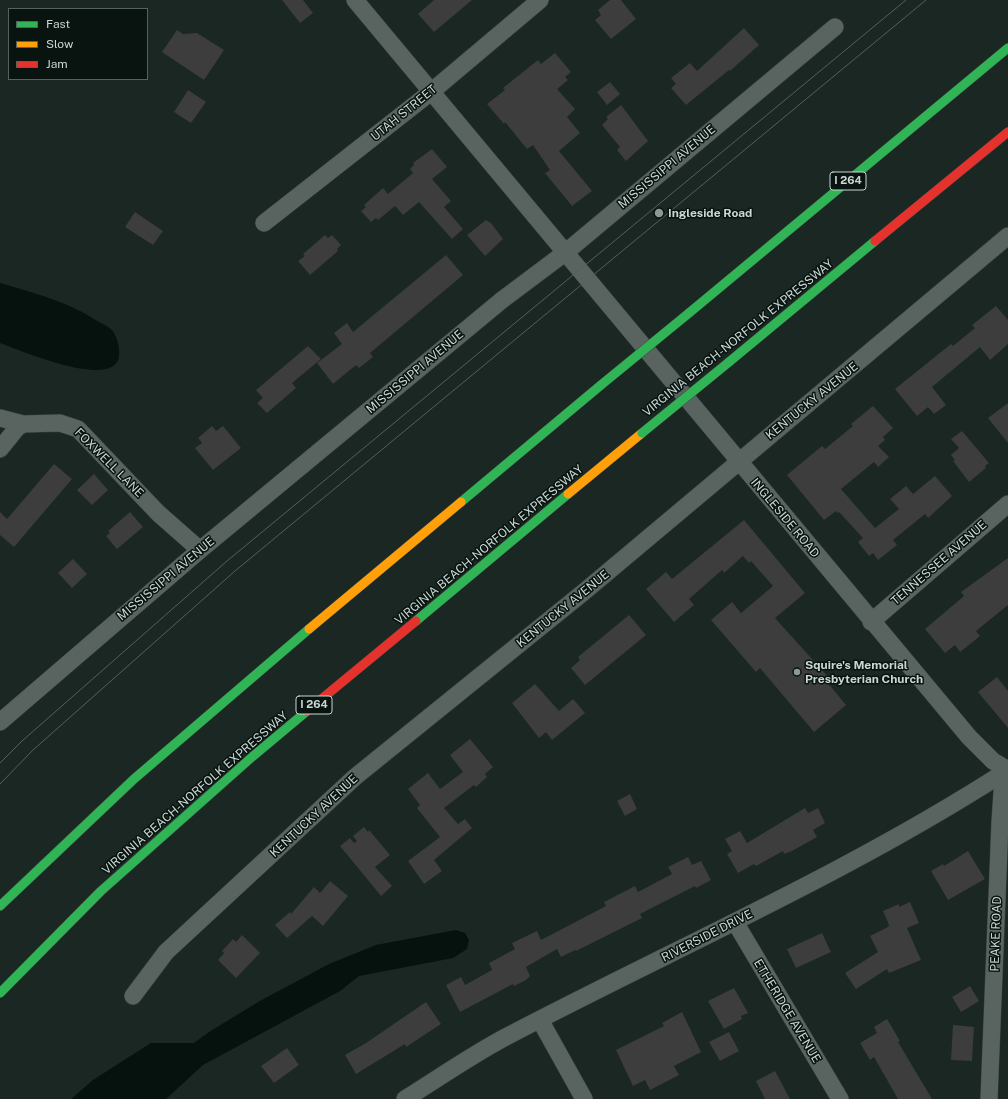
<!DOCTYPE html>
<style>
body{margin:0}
#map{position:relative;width:1008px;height:1099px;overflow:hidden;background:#1a2723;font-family:"Public Sans",sans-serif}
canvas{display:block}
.legend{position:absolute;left:8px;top:8px;width:140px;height:72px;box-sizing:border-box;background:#091310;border:1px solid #56625e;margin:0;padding:5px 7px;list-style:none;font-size:12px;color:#c9d8d3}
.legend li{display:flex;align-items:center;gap:8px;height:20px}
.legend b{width:20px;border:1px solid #56625e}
</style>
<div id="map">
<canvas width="1008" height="1099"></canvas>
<ul class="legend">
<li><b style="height:5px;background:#30b455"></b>Fast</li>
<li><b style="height:5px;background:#ff9f0a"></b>Slow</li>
<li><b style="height:5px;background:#e5322d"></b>Jam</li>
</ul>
</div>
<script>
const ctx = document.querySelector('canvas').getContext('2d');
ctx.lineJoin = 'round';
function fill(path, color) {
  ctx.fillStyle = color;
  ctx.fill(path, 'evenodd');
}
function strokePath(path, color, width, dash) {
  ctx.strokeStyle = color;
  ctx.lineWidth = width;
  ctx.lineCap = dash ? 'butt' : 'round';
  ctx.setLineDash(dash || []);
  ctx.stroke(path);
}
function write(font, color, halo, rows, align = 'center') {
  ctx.font = font + ' "Public Sans",sans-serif';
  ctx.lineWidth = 3;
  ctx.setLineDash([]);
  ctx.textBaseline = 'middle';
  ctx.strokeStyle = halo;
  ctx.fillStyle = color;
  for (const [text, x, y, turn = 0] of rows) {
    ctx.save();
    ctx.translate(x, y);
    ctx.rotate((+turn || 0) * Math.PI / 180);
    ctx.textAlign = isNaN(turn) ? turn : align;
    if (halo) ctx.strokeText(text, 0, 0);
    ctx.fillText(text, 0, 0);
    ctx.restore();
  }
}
const water = new Path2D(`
 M0,283C34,293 69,302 99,322C103,324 109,327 112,330C117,336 120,348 119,356C115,391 19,350 0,343Z
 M456,930L465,933L469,940L467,949L453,958L359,976L340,991L203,1065L166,1099H71L93,1080L151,1043H194L209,1032L258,1002L329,964L376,945Z`);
const building = new Path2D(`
 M282,0H303L313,13L300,23Z
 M434,0H472L434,32L418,14Z
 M610,0H621L636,19L611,39L595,20L601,15L598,10Z
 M744,28L759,45L730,71L729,70L686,105L671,88L676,84L671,78L690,63L697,71Z
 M177,30L183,34L197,33L224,50L204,80L162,52Z
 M555,53L571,72L565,77L568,80L557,89L575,109L567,117L580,133L559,151L592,191L572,206L545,173L550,170L533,145L527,149L505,122L504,124L487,104L505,90L503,88L538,60L541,64Z
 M610,82L620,94L607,105L597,92Z
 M188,90L206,102L191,123L174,112Z
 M621,105L648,141L626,161L617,150L620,147L602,125L608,119L606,117Z
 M432,149L447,167L432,179L451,201L444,207L463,229L452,239L419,202L403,215L395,206L378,220L376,218L371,222L361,211L366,207L364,205L383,188L388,194L413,173L410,169L414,165L413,163Z
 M135,212L163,231L153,245L125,227Z
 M486,220L491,223L503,239L485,256L467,235Z
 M325,235L328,238L332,235L341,245L337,249L338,251L310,275L298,261L305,256L303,254Z
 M446,255L463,275L370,353L373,357L359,368L356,365L333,384L317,363L342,344L334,333L347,323L353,332Z
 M996,306L1008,320V344L990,360L980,347L932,387L946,405L934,414L928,407L917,416L895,389L951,344L953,346L975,328L972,325Z
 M308,346L321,359L292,383L296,388L267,413L257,403L263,398L256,390Z
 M1008,403V443L988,418Z
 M873,406L893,428L883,437L885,440L878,446L889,457L878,467L874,462L841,489L875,528L899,509L890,499L906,486L913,494L935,476L952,496L928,518L925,514L893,540L897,545L878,560L873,553L869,556L858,542L863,538L839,512L837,513L836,511L824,520L787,475L822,446L825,449L853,426L851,424Z
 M212,426L216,431L223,426L241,448L213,470L195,448L202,443L198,438Z
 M962,431L989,463L985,466L986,468L969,482L953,461L955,460L951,455L959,448L951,439Z
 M54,464L72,479L14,547L0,535V512L7,519Z
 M94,474L108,490L92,505L77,490Z
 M130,512L143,527L117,549L106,536L110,533L108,531Z
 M744,520L805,593L775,618L831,680L828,683L846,705L814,732L760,668L756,672L711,620L732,602L741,613L773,586L751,561L749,563L743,556L724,573L722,570L689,599L694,605L674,622L646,589L666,572L672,579Z
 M1008,558V605L976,631L980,636L964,649L960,652L955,645L945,653L925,629L964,596L961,592Z
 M73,559L87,574L72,588L58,573Z
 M629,615L646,635L585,685L571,668L580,660L578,657Z
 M997,677L1008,691V728L978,692Z
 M535,684L559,711L573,699L585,713L552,740L546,732L539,738L512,703Z
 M470,739L493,767L485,774L487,777L476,787L474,785L444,808L458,824L465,819L472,828L434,860L442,871L424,884L408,861L440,837L417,808L420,805L408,789L428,773L440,789L463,772L450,755Z
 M630,794L637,809L625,816L617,801Z
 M805,808L808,813L818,808L825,823L813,830L817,837L792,851L784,854L783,851L756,866L754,864L738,873L727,854L732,851L725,839L740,831L747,843Z
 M364,827L368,832L369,830L390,855L375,867L392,886L381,896L340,846L350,838L354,843L357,841L353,836Z
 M968,851L985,879L948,900L931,871L943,864L944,866Z
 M688,857L692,865L701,861L711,880L696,888L695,886L640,914L642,918L576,951L575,950L561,957L557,949L526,967L530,976L526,980L514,986L513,984L460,1012L446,985L461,977L465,985L492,970L489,963L515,949L512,943L537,931L541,940L606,906L604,902L635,886L638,892L672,874L668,867Z
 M330,881L348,896L323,926L312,916L287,938L275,925L290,912L291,914L314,887L320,893Z
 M910,902L919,923L907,928L921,960L889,973L887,969L856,989L845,973L878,952L870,936L888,927L889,925L883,911L899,904V907Z
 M822,933L831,952L796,968L787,949Z
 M242,935L260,953L236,978L218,960L224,953L222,951L233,939L236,942Z
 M970,986L979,1001L961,1012L952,997Z
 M734,988L748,1013L741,1016L742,1019L724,1029L708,1001Z
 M426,1002L441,1024L406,1047L405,1044L356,1074L345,1055L366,1043Z
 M682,1012L701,1052L674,1066L679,1075L650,1090L645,1080L633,1086L616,1050L664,1026L662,1023Z
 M887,1019L900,1041L898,1042L932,1099H898L874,1057L870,1060L860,1043L877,1033L874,1027Z
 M953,1025L974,1027L972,1061L951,1060Z
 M729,1032L739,1051L720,1061L709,1042Z
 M287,1048L299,1065L274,1083L261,1066Z
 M775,1071L790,1099H765L756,1081Z`);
const street = new Path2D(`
 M355,0L969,737L993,761L1008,770
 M264,223L431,92L540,0
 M0,418L23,424L60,423L78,429L158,513L200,550
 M0,449L17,428L23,424
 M871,622L1008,504
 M0,722L200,550L502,300L566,252L835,27
 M735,922L840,1099
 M133,996L166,952L355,777L585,591L1008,236
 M540,1020L584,1099
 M405,1099C437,1079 469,1057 502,1039C671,950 847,874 1008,770
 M989,1099L1000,822L1002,792L1008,771`);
const fast = new Path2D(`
 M689,313L1008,48
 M729,362L875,241
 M461,502L601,385
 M416,621L568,494
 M0,906L134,779L309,629
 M0,993L101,891L252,757L307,711`);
const slow = new Path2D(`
 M568,494L642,433
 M309,629L461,502`);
const jam = new Path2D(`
 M875,241L1008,132
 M307,711L416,621`);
const tram = new Path2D(`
 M0,763L22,741L227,561L906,0
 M0,784L33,750L235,571L926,0`);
const fastBridge = new Path2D(`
 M601,385L689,313
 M642,433L729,362`);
const markers = [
 [659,213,5,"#8c9a95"],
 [797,672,4,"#8c9a95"]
];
const shields = [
 [848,181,36],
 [314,705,36]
];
const shieldNames = [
 ["I 264",848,181],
 ["I 264",314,705]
];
const streetNames = [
 ["UTAH STREET",404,113,-39],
 ["MISSISSIPPI AVENUE",667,167,-40],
 ["VIRGINIA BEACH-NORFOLK EXPRESSWAY",738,338,-39],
 ["MISSISSIPPI AVENUE",415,372,-40],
 ["KENTUCKY AVENUE",812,401,-39],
 ["FOXWELL LANE",109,463,45],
 ["INGLESIDE ROAD",785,518,50],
 ["VIRGINIA BEACH-NORFOLK EXPRESSWAY",489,545,-40],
 ["TENNESSEE AVENUE",939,563,-41],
 ["MISSISSIPPI AVENUE",166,579,-40],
 ["KENTUCKY AVENUE",563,609,-39],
 ["VIRGINIA BEACH-NORFOLK EXPRESSWAY",195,793,-41],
 ["KENTUCKY AVENUE",314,816,-43],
 ["PEAKE ROAD",996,934,-88],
 ["RIVERSIDE DRIVE",707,936,-27],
 ["ETHERIDGE AVENUE",787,1011,59]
];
const poiNames = [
 ["Ingleside Road",668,213],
 ["Squire's Memorial",805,665],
 ["Presbyterian Church",805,679]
];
fill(water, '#06120e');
fill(building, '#3c3d3c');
strokePath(street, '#394340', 18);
strokePath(fast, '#394340', 10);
strokePath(slow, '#394340', 10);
strokePath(jam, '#394340', 10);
strokePath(street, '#596360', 17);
strokePath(fast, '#30b455', 9);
strokePath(slow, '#ff9f0a', 9);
strokePath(jam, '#e5322d', 9);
strokePath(tram, '#565f5c', 1);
strokePath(fastBridge, '#394340', 10, []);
strokePath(fastBridge, '#30b455', 9);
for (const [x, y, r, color] of markers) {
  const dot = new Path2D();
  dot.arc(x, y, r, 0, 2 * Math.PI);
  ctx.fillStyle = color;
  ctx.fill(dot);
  strokePath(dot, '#091310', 1.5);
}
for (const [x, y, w] of shields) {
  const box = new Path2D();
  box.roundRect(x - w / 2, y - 9, w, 18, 3);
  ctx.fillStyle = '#091310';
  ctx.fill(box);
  strokePath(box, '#c9d8d3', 1);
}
write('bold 11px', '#c9d8d3', null, shieldNames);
write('12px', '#c9d8d3', '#091310', streetNames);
write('bold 12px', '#c9d8d3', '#091310', poiNames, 'left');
</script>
